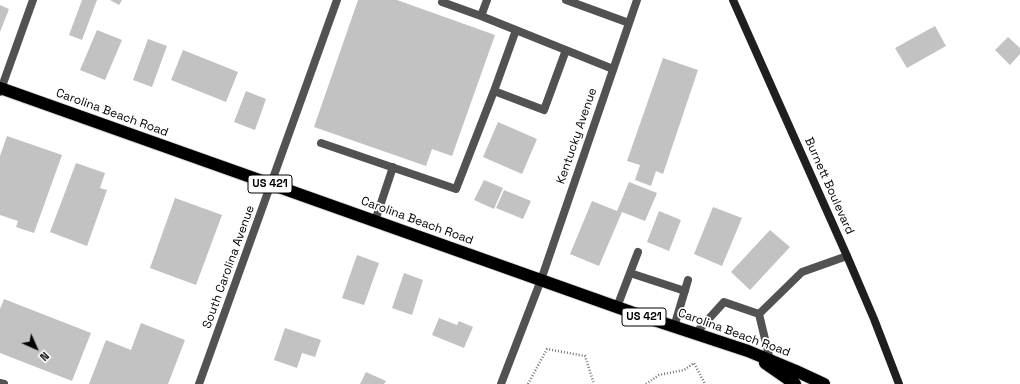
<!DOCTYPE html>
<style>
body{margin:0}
#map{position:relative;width:1020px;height:384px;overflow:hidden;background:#fff;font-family:"Space Grotesk",sans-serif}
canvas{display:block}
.north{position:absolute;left:16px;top:328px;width:40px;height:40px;-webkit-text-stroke:3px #fff;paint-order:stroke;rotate:135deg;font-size:11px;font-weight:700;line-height:16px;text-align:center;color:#000}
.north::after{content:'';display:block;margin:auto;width:14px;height:18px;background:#000;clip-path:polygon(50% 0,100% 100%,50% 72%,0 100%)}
</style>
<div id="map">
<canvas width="1020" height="384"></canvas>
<div class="north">N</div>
</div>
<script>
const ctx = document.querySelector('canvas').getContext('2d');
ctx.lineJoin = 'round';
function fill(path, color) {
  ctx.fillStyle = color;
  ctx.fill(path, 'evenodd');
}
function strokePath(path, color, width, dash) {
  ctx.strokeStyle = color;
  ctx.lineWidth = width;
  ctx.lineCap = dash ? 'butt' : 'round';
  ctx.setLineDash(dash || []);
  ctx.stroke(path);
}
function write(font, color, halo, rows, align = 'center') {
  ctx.font = font + ' "Space Grotesk",sans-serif';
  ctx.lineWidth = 3.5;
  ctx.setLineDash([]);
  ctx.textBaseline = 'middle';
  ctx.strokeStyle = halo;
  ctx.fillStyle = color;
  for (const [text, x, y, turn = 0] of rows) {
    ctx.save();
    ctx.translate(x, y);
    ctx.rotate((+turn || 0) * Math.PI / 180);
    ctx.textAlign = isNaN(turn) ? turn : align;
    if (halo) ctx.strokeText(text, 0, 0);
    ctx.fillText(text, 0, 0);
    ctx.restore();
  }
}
const building = new Path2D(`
 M82,0H97L82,40L69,35Z
 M110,0H122L119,5Z
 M358,0H397L495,35L452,156L432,149L426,166L314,127Z
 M0,5L9,9L0,32Z
 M935,26L946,46L907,68L895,48Z
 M97,30L122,40L105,80L80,70Z
 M1008,37L1020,48V54L1010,65L995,50Z
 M148,39L167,46L152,87L133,80Z
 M183,50L238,72L226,102L171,80Z
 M663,58L698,70L663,174L656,171L651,186L635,180L640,165L627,161Z
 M246,91L266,99L255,130L234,122Z
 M498,122L537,139L522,174L483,157Z
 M7,136L62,155L34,233L16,227L18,221L0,215V156Z
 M76,163L105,173L100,188L107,190L87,246L50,232Z
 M484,180L503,188L494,209L474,200Z
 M629,182L657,193L645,221L622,212L599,266L570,254L592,201L617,211Z
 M504,190L531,201L523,219L496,208Z
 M175,198L222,215L196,285L150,268Z
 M713,207L742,218L722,266L694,254Z
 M659,211L681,220L669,251L647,242Z
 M770,230L790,247L750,290L731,272Z
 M357,255L379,263L364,305L342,298Z
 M404,273L423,280L412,315L392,308Z
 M4,299L91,333L72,381L0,353V309Z
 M439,318L457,325L459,321L473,327L464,348L432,335Z
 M141,323L185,340L168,384H89L106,340L131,350Z
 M285,328L321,340L315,357L302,353L297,368L274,360Z
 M366,372L386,381L384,384H360Z`);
const path = new Path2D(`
 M528,384L547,349L585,356L594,384
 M646,384L659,375L684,370L694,363L705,384`);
const lane = new Path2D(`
 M442,2L481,16L613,69
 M481,16L487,0
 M494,91L516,30
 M321,143L456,189L494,91L544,110L566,50
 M375,221L393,167
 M630,273L685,291
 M617,307L638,252
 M674,327L688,280
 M695,334L724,302L759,314
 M770,360L759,314L802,272L847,256`);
const street = new Path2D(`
 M566,0L629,23
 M0,92L33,0
 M0,383L4,384
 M199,384L337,0
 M501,384L541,280L637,0`);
const secondary = new Path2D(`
 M733,0L847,256L874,319L899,384`);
const highway = new Path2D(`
 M0,88L642,316L748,351L796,371L824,384
 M765,363L795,384`);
const shields = [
 [270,184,44],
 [644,317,44]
];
const shieldNames = [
 ["US 421",270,184],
 ["US 421",644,317]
];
const streetNames = [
 ["Carolina Beach Road",112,113,20],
 ["Kentucky Avenue",577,136,-71],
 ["Burnett Boulevard",829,186,66],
 ["Carolina Beach Road",417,221,20],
 ["South Carolina Avenue",229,267,-70],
 ["Carolina Beach Road",734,333,20]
];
fill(building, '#c2c2c2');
strokePath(highway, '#dbdbdb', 14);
strokePath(path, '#747474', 2.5, [1, 2]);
strokePath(lane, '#525252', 8);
strokePath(street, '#525252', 8);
strokePath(secondary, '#1f1f1f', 8);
strokePath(highway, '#000', 12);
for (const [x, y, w] of shields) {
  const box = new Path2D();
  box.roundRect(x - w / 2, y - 9, w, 18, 3);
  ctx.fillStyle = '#fff';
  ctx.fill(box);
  strokePath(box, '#000', 1);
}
write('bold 11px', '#000', null, shieldNames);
write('12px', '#000', '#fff', streetNames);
</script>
